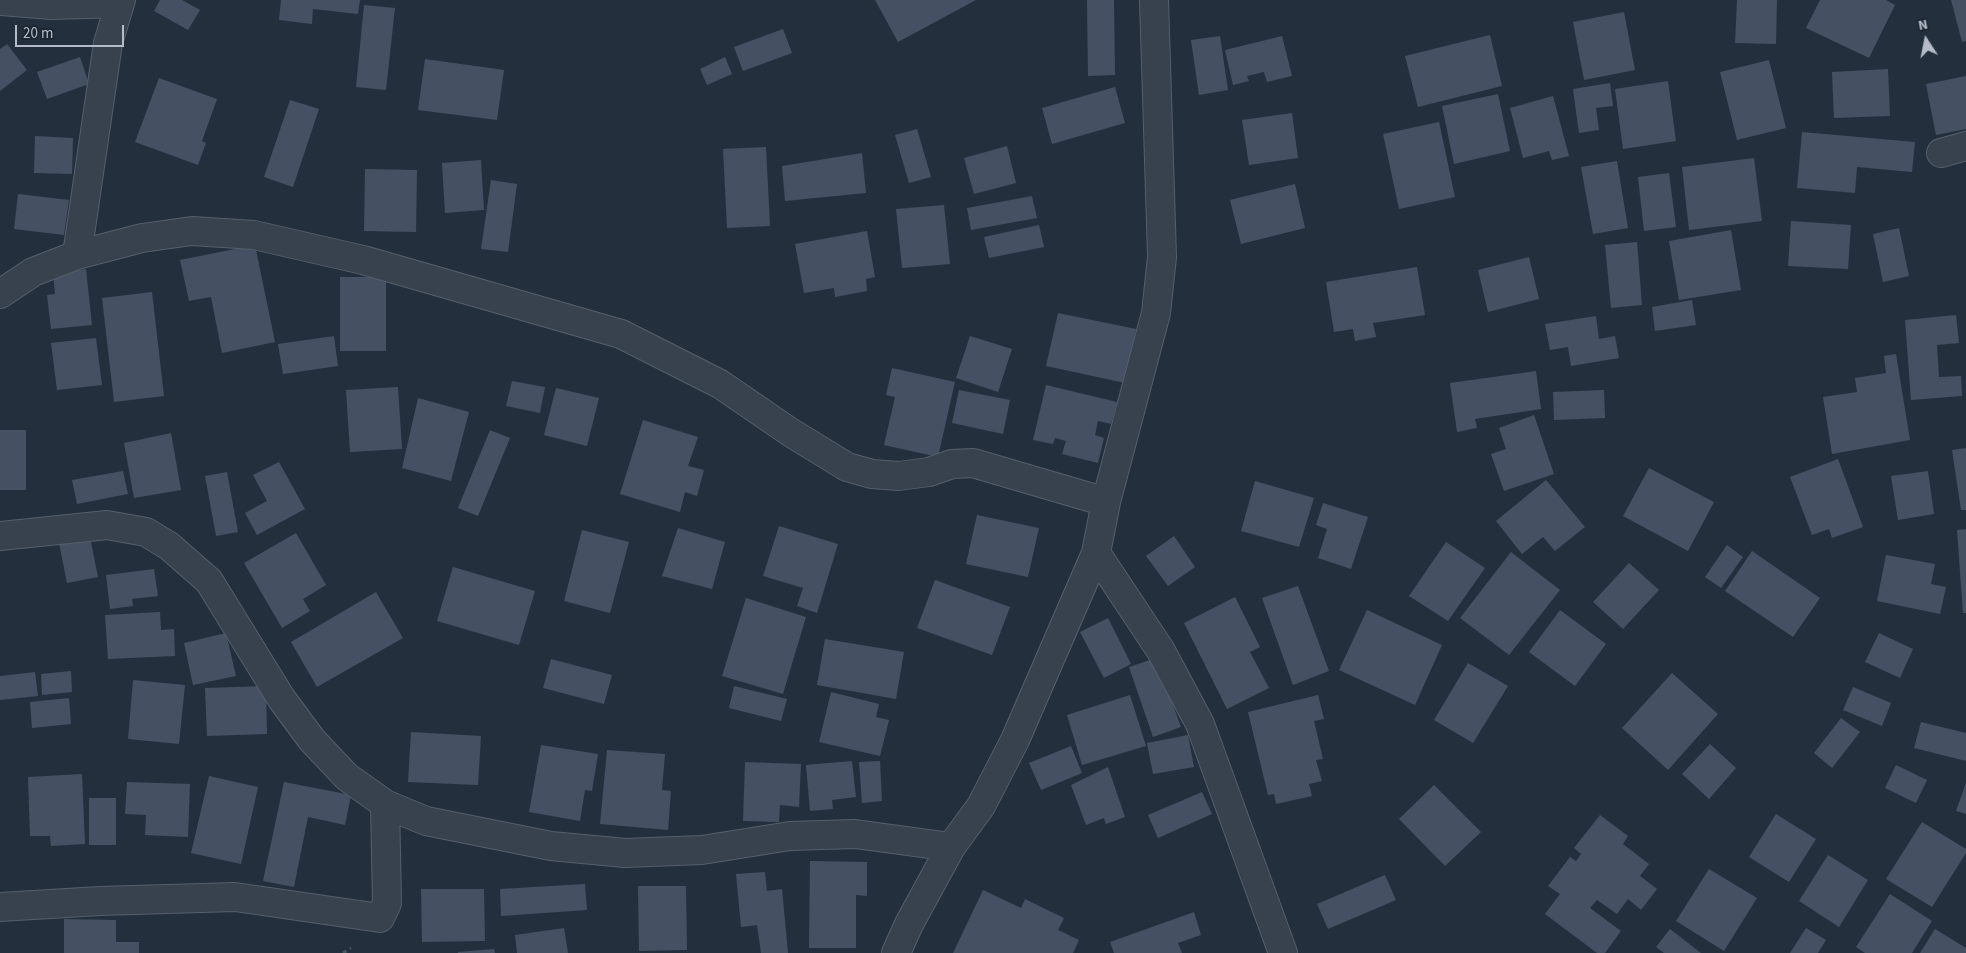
<!DOCTYPE html>
<style>
body{margin:0}
#map{position:relative;width:1966px;height:953px;overflow:hidden;background:#242f3e;font-family:"Source Sans 3",sans-serif}
canvas{display:block}
.north{position:absolute;left:1901px;top:15px;width:50px;height:50px;-webkit-text-stroke:4px #1d2633;paint-order:stroke;rotate:349deg;font-size:14px;font-weight:700;line-height:20px;text-align:center;color:#b4bcc9}
.north::after{content:'';display:block;margin:auto;width:18px;height:22px;background:#b4bcc9;clip-path:polygon(50% 0,100% 100%,50% 72%,0 100%)}
.scale{position:absolute;left:15px;top:25px;width:109px;height:22px;box-sizing:border-box;border:2px solid #b4bcc9;border-top:0;padding-left:6px;font-size:15px;line-height:18px;white-space:nowrap;color:#b4bcc9;-webkit-text-stroke:4px #1d2633;paint-order:stroke}
</style>
<div id="map">
<canvas width="1966" height="953"></canvas>
<div class="north">N</div>
<div class="scale">20 m</div>
</div>
<script>
const ctx = document.querySelector('canvas').getContext('2d');
ctx.lineJoin = 'round';
function fill(path, color) {
  ctx.fillStyle = color;
  ctx.fill(path, 'evenodd');
}
function strokePath(path, color, width, dash) {
  ctx.strokeStyle = color;
  ctx.lineWidth = width;
  ctx.lineCap = dash ? 'butt' : 'round';
  ctx.setLineDash(dash || []);
  ctx.stroke(path);
}
const building = new Path2D(`
 M160,0H182L200,10L188,30L154,11Z
 M281,0H360L358,14L313,9L312,24L279,20Z
 M875,0H976L898,42Z
 M1087,0H1114L1115,75L1088,76Z
 M1737,0H1777L1776,44L1735,43Z
 M1820,0H1886L1895,5L1869,58L1806,28Z
 M1951,0H1966V41L1962,42Z
 M364,5L395,8L386,90L356,87Z
 M1624,12L1635,70L1584,80L1573,22Z
 M783,29L792,53L743,71L734,47Z
 M1490,35L1502,86L1418,107L1405,56Z
 M1220,36L1228,90L1199,95L1191,40Z
 M1282,36L1292,76L1267,82L1264,72L1247,76L1249,81L1233,85L1225,50Z
 M7,44L27,70L0,91V49Z
 M80,57L89,84L47,99L37,72Z
 M725,57L732,74L707,85L700,69Z
 M425,59L504,70L497,120L418,110Z
 M1769,60L1786,128L1737,140L1720,72Z
 M1888,69L1890,116L1834,118L1832,72Z
 M1966,76V129L1936,135L1926,84Z
 M159,78L217,99L202,141L206,143L198,165L135,142Z
 M1668,81L1676,141L1623,149L1615,89Z
 M1610,83L1613,106L1596,108L1599,130L1579,133L1573,89Z
 M1115,87L1125,123L1052,144L1042,108Z
 M1498,94L1510,151L1454,164L1442,106Z
 M1553,96L1569,156L1552,160L1549,151L1523,158L1510,108Z
 M290,100L319,109L293,187L264,177Z
 M1292,113L1298,158L1249,165L1242,120Z
 M1439,122L1455,197L1399,209L1383,134Z
 M917,129L931,177L909,183L895,135Z
 M1802,132L1915,142L1912,172L1857,167L1855,193L1797,188Z
 M35,136L73,138L72,174L34,173Z
 M1007,146L1016,183L974,194L964,158Z
 M766,147L770,226L727,228L723,149Z
 M862,153L866,193L785,201L782,166Z
 M1754,158L1762,221L1689,230L1682,167Z
 M481,160L484,210L445,213L442,163Z
 M1617,161L1628,228L1593,234L1581,167Z
 M365,169L417,170L416,232L364,231Z
 M1669,173L1676,227L1644,231L1638,177Z
 M491,180L517,184L508,252L481,249Z
 M1295,184L1305,228L1241,244L1230,200Z
 M18,194L69,200L64,235L14,229Z
 M1032,196L1037,218L971,230L967,208Z
 M944,205L950,264L902,268L896,209Z
 M1791,221L1851,225L1848,269L1788,266Z
 M1039,225L1044,247L989,258L984,237Z
 M1899,228L1909,276L1883,282L1873,234Z
 M1731,230L1741,290L1679,300L1669,241Z
 M867,231L875,277L866,279L867,291L835,297L834,288L804,293L795,244Z
 M1637,242L1642,305L1611,308L1605,245Z
 M255,245L275,342L222,353L211,297L189,301L180,260Z
 M1529,257L1539,299L1488,312L1478,270Z
 M1417,267L1425,315L1373,323L1376,337L1355,341L1353,329L1334,332L1326,282Z
 M86,269L92,325L51,329L47,295L55,294L53,273Z
 M340,277H386V351H340Z
 M152,292L164,396L114,402L102,298Z
 M1692,300L1696,325L1655,331L1652,307Z
 M1058,313L1136,329L1125,383L1046,366Z
 M1956,315L1959,343L1937,345L1939,377L1961,376L1962,396L1911,400L1905,320Z
 M1596,316L1599,339L1615,336L1619,358L1571,366L1568,347L1550,350L1545,324Z
 M334,336L338,366L283,374L278,344Z
 M970,336L1012,349L998,392L956,378Z
 M96,338L102,385L57,390L51,343Z
 M1896,354L1910,440L1832,454L1823,397L1857,392L1855,378L1886,373L1884,356Z
 M892,368L955,382L938,457L884,445L895,397L886,395Z
 M1536,371L1541,409L1475,419L1477,428L1457,432L1450,383Z
 M512,381L545,387L540,413L506,406Z
 M1046,385L1117,402L1111,424L1098,421L1095,435L1104,438L1098,463L1062,454L1066,441L1055,438L1053,444L1033,440Z
 M398,387L402,449L350,452L346,390Z
 M556,388L599,398L587,446L544,435Z
 M959,390L1010,400L1003,434L952,423Z
 M1604,390L1605,418L1554,420L1553,392Z
 M418,398L469,412L451,481L402,468Z
 M1534,415L1554,474L1504,491L1491,454L1506,449L1499,428Z
 M643,420L698,437L688,466L704,470L697,496L685,492L680,512L620,494Z
 M0,430H26V490H0Z
 M490,430L510,438L478,516L458,508Z
 M171,433L181,490L134,498L124,443Z
 M1966,448V510H1961L1952,450Z
 M1838,459L1863,527L1832,538L1829,529L1812,535L1790,477Z
 M279,462L305,509L257,535L245,513L267,501L253,475Z
 M1649,468L1714,502L1688,551L1623,516Z
 M123,471L128,494L77,504L72,480Z
 M1928,471L1934,514L1898,520L1891,476Z
 M227,472L238,532L216,536L205,476Z
 M1546,480L1585,527L1555,551L1543,537L1522,554L1496,521Z
 M1255,481L1314,498L1299,547L1241,531Z
 M1323,503L1368,517L1351,569L1318,558L1327,529L1316,525Z
 M977,515L1039,528L1028,577L966,564Z
 M779,526L838,544L817,613L797,606L803,588L763,576Z
 M678,528L725,542L712,589L662,576Z
 M1966,529V613H1963L1957,530Z
 M582,530L629,542L610,613L564,601Z
 M89,532L98,577L67,583L58,538Z
 M296,533L326,585L303,599L310,611L282,628L244,563Z
 M1174,536L1195,567L1168,586L1146,556Z
 M1446,542L1485,568L1448,621L1409,596Z
 M1727,545L1743,557L1721,588L1705,577Z
 M1752,551L1820,598L1793,637L1725,591Z
 M1511,552L1560,590L1509,655L1460,618Z
 M1886,555L1935,564L1931,584L1946,587L1940,614L1877,601Z
 M1629,563L1659,590L1623,629L1593,602Z
 M453,567L535,591L519,645L437,621Z
 M154,569L158,596L132,599L133,606L110,609L106,575Z
 M935,580L1010,607L992,655L917,628Z
 M1298,586L1329,671L1293,685L1262,598Z
 M376,592L403,638L317,687L291,642Z
 M1235,597L1260,647L1250,652L1269,688L1227,709L1184,623Z
 M746,598L806,617L783,694L722,676Z
 M1367,610L1442,645L1415,705L1339,670Z
 M1560,610L1606,644L1575,686L1529,652Z
 M160,612L161,630L174,629L175,656L108,659L105,615Z
 M1108,618L1131,664L1104,678L1080,632Z
 M226,633L236,676L193,685L184,643Z
 M1879,633L1913,649L1900,678L1865,662Z
 M825,639L904,652L896,699L817,685Z
 M1156,658L1181,727L1153,737L1129,667Z
 M551,659L612,675L604,704L543,688Z
 M1468,663L1508,686L1473,743L1434,720Z
 M71,671L72,692L42,695L41,674Z
 M35,672L38,696L0,700V676Z
 M1672,673L1718,714L1668,770L1622,728Z
 M133,680L185,685L179,744L128,739Z
 M266,686L267,734L207,736L205,688Z
 M734,686L787,699L781,721L729,708Z
 M1853,687L1891,703L1882,726L1843,710Z
 M831,692L879,704L876,717L889,720L880,756L819,742Z
 M1130,695L1146,746L1082,765L1067,715Z
 M1318,695L1324,719L1314,721L1323,759L1316,760L1322,781L1309,784L1312,796L1276,804L1274,794L1268,795L1248,712Z
 M69,698L71,724L32,728L30,702Z
 M1841,718L1860,732L1832,768L1814,753Z
 M1921,722L1966,733V761L1914,748Z
 M411,732L481,736L478,785L408,782Z
 M1188,735L1194,767L1153,774L1147,743Z
 M1710,744L1736,768L1709,799L1682,774Z
 M541,745L598,754L592,791L585,790L580,821L529,812Z
 M1071,746L1082,773L1041,790L1029,763Z
 M607,750L665,754L662,790L671,791L668,830L600,824Z
 M852,761L856,797L832,800L833,809L810,811L806,765Z
 M880,761L882,801L862,803L859,762Z
 M745,762L801,764L799,807L780,805L779,822L743,821Z
 M1896,765L1927,780L1916,803L1885,788Z
 M1108,767L1125,817L1106,824L1104,818L1086,825L1071,785Z
 M82,774L85,844L51,846L50,836H30L28,777Z
 M209,776L258,787L241,864L191,853Z
 M127,782L190,784L188,837L145,835L146,815L125,814Z
 M284,782L351,795L345,825L308,817L294,887L263,881Z
 M1966,783V814L1956,811Z
 M1434,785L1481,832L1445,866L1399,819Z
 M1202,792L1212,814L1158,838L1148,815Z
 M89,798H116V845H89Z
 M1776,814L1816,839L1789,882L1749,857Z
 M1600,815L1628,836L1623,844L1649,864L1640,876L1657,889L1641,910L1628,899L1617,914L1597,900L1590,908L1621,931L1605,953H1597L1545,914L1560,894L1548,886L1570,857L1576,861L1581,854L1574,848Z
 M1922,822L1966,849V853L1932,907L1886,879Z
 M1828,855L1868,880L1839,927L1799,901Z
 M810,861L867,862V896L856,895V948H809Z
 M1709,869L1757,898L1724,951L1676,921Z
 M765,872L767,891L782,889L788,953H761L757,925L741,927L736,874Z
 M1385,875L1396,900L1328,929L1317,904Z
 M585,884L587,910L501,916L500,889Z
 M638,886H686L687,950L639,951Z
 M421,889H484L485,941L422,942Z
 M983,890L1021,908L1025,899L1064,918L1058,930L1079,940L1073,953H953Z
 M1890,894L1932,921L1912,953H1865L1856,947Z
 M1194,912L1201,935L1178,943L1182,953H1114L1110,942Z
 M64,919L116,920V942H139V953H64Z
 M564,928L568,953H517L515,935Z
 M1806,928L1826,940L1818,953H1790Z
 M1670,929L1701,953H1664L1656,947Z
 M1935,929L1966,948V953H1920Z
 M494,949L495,953H458V952Z`);
const path = new Path2D(`
 M343,953L351,948`);
const minor = new Path2D(`
 M0,1L52,5L120,3
 M1941,153L1966,146
 M77,255L108,43L121,0
 M0,294L33,272L77,255L142,238L192,231L254,235L363,260L621,334L720,384L790,432L847,467L872,474L899,476L929,472L952,464L973,463L1106,502
 M0,536L107,525L146,532L169,546L209,581L281,698L312,740L347,777L385,804L426,821L551,846L625,853L702,850L790,836L855,834L951,847
 M1096,553L1161,651L1200,724L1283,953
 M0,907L100,901L235,897L380,918L387,903L385,804
 M896,953L909,924L951,847L981,806L1015,740L1096,553L1106,502L1156,313L1162,257L1154,0`);
fill(building, '#455162');
strokePath(minor, '#565f6c', 30);
strokePath(path, '#44595c', 3, [4, 4]);
strokePath(minor, '#38414e', 28);
</script>
